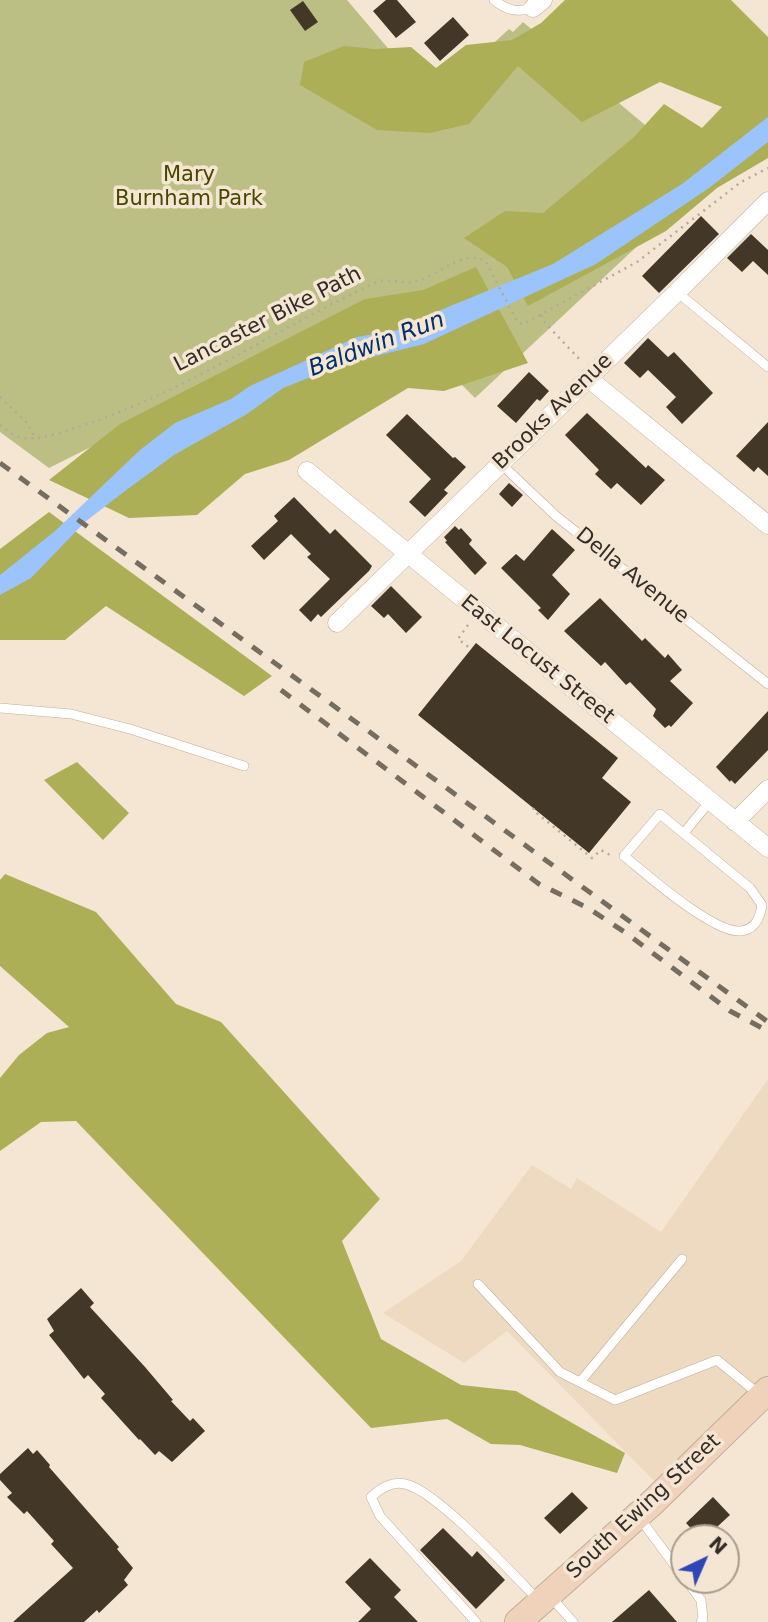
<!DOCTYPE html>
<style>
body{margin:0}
#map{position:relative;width:768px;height:1622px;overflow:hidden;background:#f5e6d3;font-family:"DejaVu Sans",sans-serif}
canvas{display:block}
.north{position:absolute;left:670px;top:1524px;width:70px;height:70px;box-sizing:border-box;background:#f5e6d3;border:2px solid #a79c8e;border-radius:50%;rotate:44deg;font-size:19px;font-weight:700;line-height:28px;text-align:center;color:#332d26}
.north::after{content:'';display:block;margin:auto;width:24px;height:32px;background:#2f46b7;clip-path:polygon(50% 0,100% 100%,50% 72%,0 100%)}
</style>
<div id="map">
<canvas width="768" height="1622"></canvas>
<div class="north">N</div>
</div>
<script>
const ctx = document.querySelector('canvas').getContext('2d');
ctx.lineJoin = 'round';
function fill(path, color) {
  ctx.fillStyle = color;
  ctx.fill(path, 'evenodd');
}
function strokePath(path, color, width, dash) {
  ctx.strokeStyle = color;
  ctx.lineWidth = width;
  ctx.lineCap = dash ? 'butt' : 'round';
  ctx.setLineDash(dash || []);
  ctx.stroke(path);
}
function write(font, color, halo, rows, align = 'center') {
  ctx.font = font + ' "DejaVu Sans",sans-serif';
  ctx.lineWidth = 7;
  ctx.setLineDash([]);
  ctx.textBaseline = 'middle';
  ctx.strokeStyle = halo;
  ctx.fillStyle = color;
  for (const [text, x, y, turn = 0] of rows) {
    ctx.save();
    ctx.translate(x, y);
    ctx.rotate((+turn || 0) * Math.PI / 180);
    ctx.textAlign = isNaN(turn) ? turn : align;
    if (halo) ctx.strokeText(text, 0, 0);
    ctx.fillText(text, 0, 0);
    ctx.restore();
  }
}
const built = new Path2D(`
 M768,1079V1375L654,1481L507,1331L464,1363L383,1313L461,1261L532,1165L571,1189L577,1178L661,1232Z`);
const green = new Path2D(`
 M0,0H347L432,100L509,29L513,32L523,22L709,179L475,398L430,353L298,343L49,468L0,432Z`);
const forest = new Path2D(`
 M565,0H731L768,37V158L717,188L666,231L528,306L507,267L464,238L505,211L543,213L634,137L664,104L702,128L722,107L660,82L582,122L518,66L469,124L430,133L377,130L300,85L304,62L344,46L375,49L411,47L436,68L466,45L512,40L541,23Z
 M476,267L528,363L444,391L408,388L289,460L245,474L197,515L129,518L49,480L120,424L365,299L423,290Z
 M49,512L272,676L244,696L106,606L65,640H0V549Z
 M77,762L129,813L103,840L44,780Z
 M5,874L96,912L176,1004L221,1022L380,1199L342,1241L381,1339L461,1385L516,1391L625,1453L617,1473L520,1445L491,1444L447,1419L371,1428L76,1121L41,1122L0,1151V1078L19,1055L47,1033L69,1027L0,966V880Z`);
const water = new Path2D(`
 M768,117V142L709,188L596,264L424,344L344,364L283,388L247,414L174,455L121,494L85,522L31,578L0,595V575L55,531L140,450L175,423L231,399L250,386L357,337L398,330L426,316L553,264L682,184Z`);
const building = new Path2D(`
 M386,0H397L416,22L396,38L373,11Z
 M303,1L318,22L305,31L290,10Z
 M453,17L469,35L440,61L424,43Z
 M701,216L719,234L659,293L642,276Z
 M751,234L768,250V275L753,261L742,272L727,258Z
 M648,338L668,357L674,352L713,393L682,424L666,407L676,397L648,370L640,378L624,363Z
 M529,372L549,391L540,401L537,399L516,423L497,406Z
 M587,413L646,468L648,465L665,480L641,505L617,483L611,489L595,474L599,470L565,435Z
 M407,414L453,458L455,457L466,467L444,490L448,493L425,517L409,502L431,479L386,435Z
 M768,422V476L758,467L754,472L736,456Z
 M509,483L523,495L512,507L499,494Z
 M294,497L330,534L335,529L372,566L369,571L321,617L318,614L311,622L299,610L330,579L307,557L311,554L291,534L264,560L251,546L278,521L274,516Z
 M455,526L459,530L461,528L472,540L469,544L487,563L475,575L445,542L447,541L444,537Z
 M552,529L575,550L552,575L570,594L548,620L538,610L541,608L501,568L516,554L524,561Z
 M391,586L422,617L406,633L388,614L384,618L371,606Z
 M600,598L642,641L645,638L665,658L668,654L682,670L670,681L693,703L671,727L669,725L665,728L653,716L656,709L630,682L626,685L605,662L601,666L564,631Z
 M476,643L618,758L602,778L631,802L589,853L418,715Z
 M768,711V750L735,784L731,780L730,782L716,767Z
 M81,1288L94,1303L90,1307L145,1367L173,1400L171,1401L190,1421L193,1418L205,1431L172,1462L159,1451L155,1455L140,1439L139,1440L101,1398L105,1394L88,1375L84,1379L49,1335L54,1331L47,1319Z
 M28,1448L33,1454L37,1450L50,1465L49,1467L119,1547L117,1549L133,1568L124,1580L128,1585L99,1613L97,1610L84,1622H13L73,1568L51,1544L54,1541L27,1511L24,1514L7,1497L12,1493L0,1480V1474Z
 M572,1492L588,1508L560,1534L544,1518Z
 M713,1497L730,1515L705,1538H700L686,1523Z
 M443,1528L472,1557L477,1551L505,1580L476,1609L420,1550Z
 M370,1558L401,1590L394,1597L418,1622H358L371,1609L345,1582Z
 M649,1590L677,1622H612Z`);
const path = new Path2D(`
 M541,315L547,325L582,362
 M0,397L28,424L34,436
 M0,425C7,430 14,437 23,438C40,440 59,433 75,428C183,394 277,328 379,281C391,279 402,284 413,282C435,279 464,246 486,262L518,323L523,324L637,262L741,182L768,168
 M468,625L458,639L471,649
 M534,808L533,810L592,858L601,850L610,855`);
const lane = new Path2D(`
 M494,0C506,10 517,13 533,8
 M677,292L768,367
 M500,463L556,516L768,684
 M0,708L71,714L130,729L244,766
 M660,814L750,888L762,905C760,918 755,930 740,931C713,933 646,874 624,856Z
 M684,833L710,801
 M478,1284L560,1372L615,1400L717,1360L760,1395
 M580,1382L682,1259
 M639,1517L684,1578
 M686,1580L701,1600L703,1619L701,1622
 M551,1597L573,1622
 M476,1622L380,1516L371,1497C380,1489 391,1481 405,1484C436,1490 514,1575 539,1601`);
const street = new Path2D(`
 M533,8L543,0
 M588,378L768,525
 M307,471L768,848
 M337,623L677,292L768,201
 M735,822L768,789`);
const secondary = new Path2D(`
 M518,1622L653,1502L768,1390`);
const rail = new Path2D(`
 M0,463L768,1022
 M281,690L539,884L588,908L626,933L730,1011L764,1029`);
const parkNames = [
 ["Mary",189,176],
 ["Burnham Park",189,200]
];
const streetNames = [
 ["Lancaster Bike Path",268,320,-27],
 ["Brooks Avenue",553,412,-44],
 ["Della Avenue",632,576,39],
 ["East Locust Street",537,660,39],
 ["South Ewing Street",644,1507,-43]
];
const waterNames = [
 ["Baldwin Run",377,345,-21]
];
fill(built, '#eedac0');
fill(green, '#bbbf83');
fill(forest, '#acaf55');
fill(water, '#9bc4fd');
fill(building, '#433727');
strokePath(lane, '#bdae9c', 10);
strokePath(street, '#bdae9c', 19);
strokePath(secondary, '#bdae9c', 28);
strokePath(path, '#b5a99a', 2.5, [2, 5]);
strokePath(lane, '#fff', 9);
strokePath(street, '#fff', 18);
strokePath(secondary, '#f0d2bb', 26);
strokePath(rail, '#766d61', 5, [12, 12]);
write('21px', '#474800', '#f5e6d3', parkNames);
write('21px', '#332d26', '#f5e6d3', streetNames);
write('italic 23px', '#002f6b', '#f5e6d3', waterNames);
</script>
